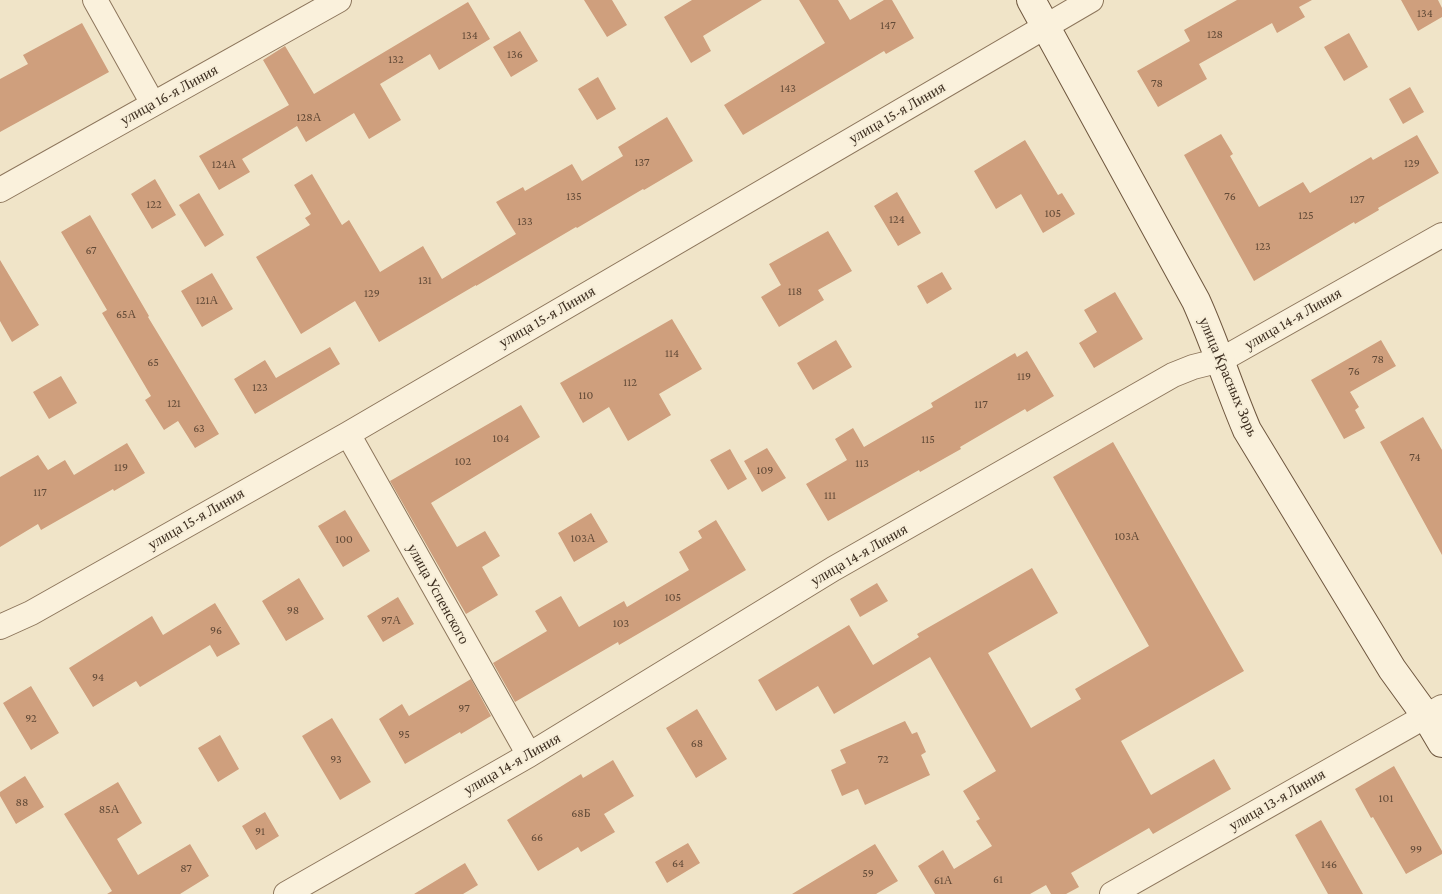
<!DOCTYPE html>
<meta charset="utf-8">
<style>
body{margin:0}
canvas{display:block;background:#f0e4c8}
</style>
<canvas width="1442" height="894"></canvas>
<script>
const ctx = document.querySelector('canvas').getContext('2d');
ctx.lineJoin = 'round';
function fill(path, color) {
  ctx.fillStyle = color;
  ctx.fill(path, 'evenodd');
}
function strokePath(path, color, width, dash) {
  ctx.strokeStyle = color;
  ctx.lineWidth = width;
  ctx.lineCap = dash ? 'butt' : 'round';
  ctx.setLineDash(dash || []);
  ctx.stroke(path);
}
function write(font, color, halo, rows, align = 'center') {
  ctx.font = font + ' "Crimson Pro",serif';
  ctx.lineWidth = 4;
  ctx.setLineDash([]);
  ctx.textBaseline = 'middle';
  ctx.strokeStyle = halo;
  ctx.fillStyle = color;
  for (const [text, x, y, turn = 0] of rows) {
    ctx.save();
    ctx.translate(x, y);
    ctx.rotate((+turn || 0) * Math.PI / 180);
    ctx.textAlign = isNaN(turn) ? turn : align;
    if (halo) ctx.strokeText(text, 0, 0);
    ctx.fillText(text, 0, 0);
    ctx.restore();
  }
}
const building = new Path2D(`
 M584,0H612L627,25L607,37Z
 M692,0H762L703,36L711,51L691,63L664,17Z
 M799,0H838L850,20L884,0H892L914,38L886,54L884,51L743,135L724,105L825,43Z
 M1237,0H1312L1299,7L1305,17L1277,33L1272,23L1199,64L1207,79L1158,107L1137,71L1190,41L1184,30Z
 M1401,0H1438L1442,8V17L1418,31Z
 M468,2L490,39L439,70L430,54L380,84L401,120L369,139L354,113L306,142L297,126L242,159L250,172L219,190L199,156L289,105L263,60L285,46L314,94Z
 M82,23L109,72L0,132V79L28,64L23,55Z
 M520,31L538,61L511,77L493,47Z
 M1349,33L1368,67L1344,81L1324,47Z
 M598,77L616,109L597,120L578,89Z
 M1410,87L1424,112L1403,124L1389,99Z
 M667,117L693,161L644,190L643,189L577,228L576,227L476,286V285L379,342L355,301L301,334L256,257L310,225L305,218L311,214L294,185L312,174L342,225L349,220L380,272L423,246L442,279L516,234L496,202L523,187L525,191L572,164L582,181L623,156L618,147Z
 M1221,134L1233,154L1230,156L1259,207L1303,182L1310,193L1371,157L1373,160L1417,135L1439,173L1378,208L1379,210L1355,224L1354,222L1254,281L1184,155Z
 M1025,140L1058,195L1062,193L1075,214L1043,233L1021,194L996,209L974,171Z
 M155,179L176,215L152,229L131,194Z
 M897,192L921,233L898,246L874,206Z
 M199,193L224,235L205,247L179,205Z
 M90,215L149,316L148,317L219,434L195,448L178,421L164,430L145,400L151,396L102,313L107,310L61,232Z
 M828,231L852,271L818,290L824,300L779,327L761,297L781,285L769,264Z
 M0,260L39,325L12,342L0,321Z
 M942,272L952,289L927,304L917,286Z
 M212,273L233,309L202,327L181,291Z
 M1115,292L1143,339L1094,368L1079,343L1097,332L1084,310Z
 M672,319L702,369L659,394L671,415L628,441L609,407L583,423L560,383Z
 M836,340L852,367L813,390L797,363Z
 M1381,340L1396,366L1350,392L1359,407L1355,410L1365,428L1344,439L1311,380Z
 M330,347L340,364L255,414L234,379L265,360L276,378Z
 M1027,351L1054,396L1027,412L1025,409L960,447L961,449L920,472L919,470L828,521L806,484L847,460L835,439L853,428L864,447L933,407L931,403L1015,353L1017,357Z
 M61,376L77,403L49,419L33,392Z
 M521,405L540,437L431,503L457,547L485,531L500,556L482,567L498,595L466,614L390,481Z
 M1423,417L1442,450V555L1380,442Z
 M1113,442L1244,671L1121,741L1151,795L1214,759L1231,789L1153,834L1149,828L1071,873L1079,887L1066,894H1051L1046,885L1030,894H935L918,866L943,850L954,869L992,846L976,821L980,819L963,791L996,771L930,657L834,714L818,686L776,711L758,680L849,625L873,665L919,637L917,634L1032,568L1058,613L988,653L1031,728L1081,699L1075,689L1149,646L1053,477Z
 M127,443L145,473L114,491L113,489L41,530L38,524L0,547V477L38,455L48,470L65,460L74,475Z
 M767,448L786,478L762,492L744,461Z
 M730,449L747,479L728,490L710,460Z
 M345,510L370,551L343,567L318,526Z
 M591,513L608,542L574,562L558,533Z
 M716,520L746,570L667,617L619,645L618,642L515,702L493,663L547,631L535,611L561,596L579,627L624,601L627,607L689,570L679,552L702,538L698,531Z
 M299,578L324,619L286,641L262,601Z
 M877,583L888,601L860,617L850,599Z
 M398,597L414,624L383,642L367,616Z
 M215,603L240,644L217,657L210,645L140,687L136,681L93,707L69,668L152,616L163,635Z
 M471,679L491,716L461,734L460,732L405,764L379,719L402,704L409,716Z
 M31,686L59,733L31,750L3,703Z
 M697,709L727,759L696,778L666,728Z
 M332,718L371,782L340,800L302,736Z
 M905,721L912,734L917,732L926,752L921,755L930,775L865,805L858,789L842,796L831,770L846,763L840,750Z
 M220,735L239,769L218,782L198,748Z
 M613,760L634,796L604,814L615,832L581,852L578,847L538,871L507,820L581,774L583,778Z
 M1394,766L1442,851V854L1406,874L1373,817L1371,818L1355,789Z
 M25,776L44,807L16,824L0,796V792Z
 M118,782L142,823L117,839L138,875L190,844L209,876L180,894H107L112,891L64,814Z
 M265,812L279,836L256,850L242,826Z
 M1321,820L1363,894H1328L1295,835Z
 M688,843L700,863L667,883L655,862Z
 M875,844L898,881L876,894H792Z
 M465,863L478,885L463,894H414Z`);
const street = new Path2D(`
 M95,0L153,104
 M0,190L339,0
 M348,434L529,755
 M0,627L31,613L348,434L1091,0
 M286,894L529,755L833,569L1173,375L1193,367L1221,360L1442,235
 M1112,894L1442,707`);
const secondary = new Path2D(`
 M1031,0L1196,301C1215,343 1229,388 1247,430L1392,669L1426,716L1442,743`);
const numberNames = [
 ["134",1425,13],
 ["147",888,25],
 ["128",1215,34],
 ["134",470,35],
 ["136",515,54],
 ["132",396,59],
 ["78",1157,83],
 ["143",788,88],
 ["128А",309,117],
 ["137",642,162],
 ["129",1412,163],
 ["124А",224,164],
 ["135",574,196],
 ["76",1230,196],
 ["127",1357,199],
 ["122",154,204],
 ["105",1053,213],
 ["125",1306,215],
 ["124",897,219],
 ["133",525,221],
 ["123",1263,246],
 ["67",91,250],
 ["131",425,280],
 ["118",795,291],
 ["129",372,293],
 ["121А",207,300],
 ["65А",126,314],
 ["114",672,353],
 ["78",1378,359],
 ["65",153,362],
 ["76",1354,371],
 ["119",1024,376],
 ["112",630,382],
 ["123",260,387],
 ["110",586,395],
 ["121",174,403],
 ["117",981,404],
 ["63",199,428],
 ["104",501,438],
 ["115",928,439],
 ["74",1415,457],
 ["102",463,461],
 ["113",862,463],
 ["119",121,467],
 ["109",765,470],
 ["117",40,492],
 ["111",830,495],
 ["103А",1127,536],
 ["103А",583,538],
 ["100",344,539],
 ["105",673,597],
 ["98",293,610],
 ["97А",391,620],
 ["103",621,623],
 ["96",216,630],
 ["94",98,677],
 ["97",464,708],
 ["92",31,718],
 ["95",404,734],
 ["68",697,743],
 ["93",336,759],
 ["72",883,759],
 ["101",1386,798],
 ["88",22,802],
 ["85А",109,809],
 ["68Б",581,813],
 ["91",260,831],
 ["66",537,837],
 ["99",1416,849],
 ["64",678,863],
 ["146",1329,864],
 ["87",186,868],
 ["59",868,873],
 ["61",998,879],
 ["61А",943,880]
];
const streetNames = [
 ["улица 16-я Линия",169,95,-29],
 ["улица 15-я Линия",897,113,-30],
 ["улица 15-я Линия",547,317,-30],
 ["улица 14-я Линия",1293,319,-30],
 ["улица Красных Зорь",1228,377,67],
 ["улица 15-я Линия",196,519,-30],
 ["улица 14-я Линия",859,555,-30],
 ["улица Успенского",438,594,61],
 ["улица 14-я Линия",512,764,-30],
 ["улица 13-я Линия",1277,800,-30]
];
fill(building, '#cf9f7d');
strokePath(street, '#8d765c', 26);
strokePath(secondary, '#6f573f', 30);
strokePath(street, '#faf1dc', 24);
strokePath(secondary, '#faf1dc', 28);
write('12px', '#624a37', null, numberNames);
write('15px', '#3d2e20', '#f7eed8', streetNames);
</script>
